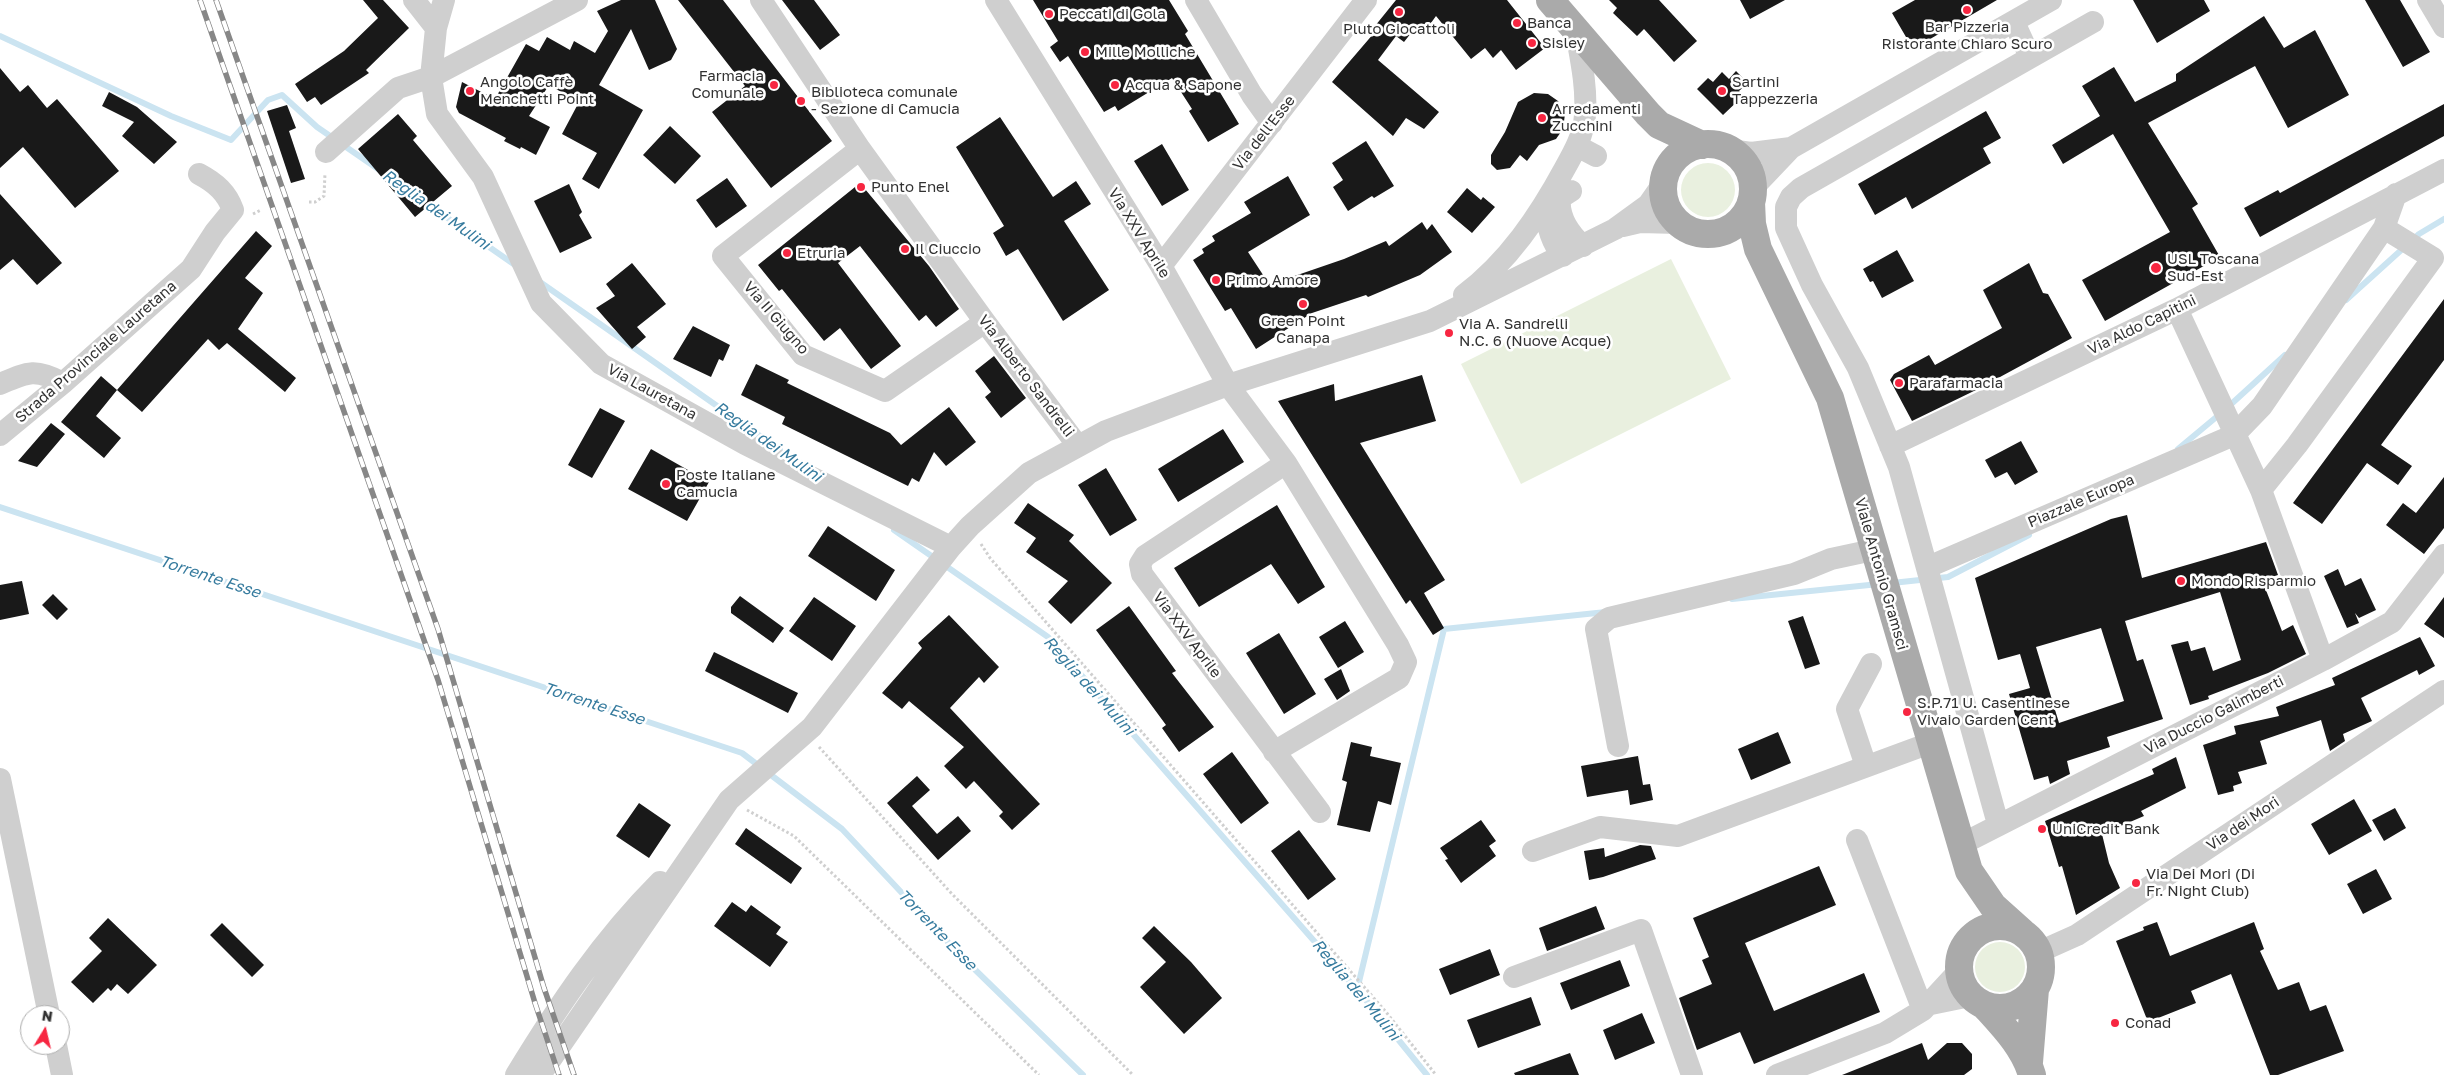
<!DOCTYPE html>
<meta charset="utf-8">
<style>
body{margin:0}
#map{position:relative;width:2444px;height:1075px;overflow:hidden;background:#fff;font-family:"Golos Text",sans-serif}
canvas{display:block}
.north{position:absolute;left:20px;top:1005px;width:50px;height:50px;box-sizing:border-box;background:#fff;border:1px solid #adadad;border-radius:50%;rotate:9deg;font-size:14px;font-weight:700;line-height:20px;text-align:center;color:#323232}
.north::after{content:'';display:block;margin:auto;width:18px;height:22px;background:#f72641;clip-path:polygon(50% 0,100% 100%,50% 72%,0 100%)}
</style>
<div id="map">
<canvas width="2444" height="1075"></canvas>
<div class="north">N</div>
</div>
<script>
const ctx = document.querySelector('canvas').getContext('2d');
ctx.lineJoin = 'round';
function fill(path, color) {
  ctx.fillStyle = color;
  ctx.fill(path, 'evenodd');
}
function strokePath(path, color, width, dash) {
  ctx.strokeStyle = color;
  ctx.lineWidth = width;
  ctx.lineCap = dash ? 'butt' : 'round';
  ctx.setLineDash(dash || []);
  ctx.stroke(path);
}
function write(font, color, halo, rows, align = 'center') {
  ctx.font = font + ' "Golos Text",sans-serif';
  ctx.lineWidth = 5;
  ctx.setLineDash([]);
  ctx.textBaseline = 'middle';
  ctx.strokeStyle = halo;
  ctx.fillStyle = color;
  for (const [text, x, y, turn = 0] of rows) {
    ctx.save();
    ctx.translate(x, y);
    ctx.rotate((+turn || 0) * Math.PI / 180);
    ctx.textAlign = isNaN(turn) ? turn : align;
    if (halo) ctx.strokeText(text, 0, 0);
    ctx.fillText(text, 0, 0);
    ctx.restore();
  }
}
const green = new Path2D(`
 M1681 190a27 27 0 1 1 54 0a27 27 0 1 1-54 0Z
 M1671,259L1731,379L1521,484L1461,364Z
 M1975 967a25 25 0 1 1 50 0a25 25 0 1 1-50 0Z`);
const stream = new Path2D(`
 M0,36L171,116L231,140L268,100L282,95L317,127L378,169
 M423,201L515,265
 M540,282L780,450
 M2346,300L2419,234L2444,219
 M2228,407L2285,355
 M2178,449L2220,414
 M0,507L742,753L842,829L960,955L1083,1075
 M894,530L1048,637L1371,1006L1427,1075
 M1892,583L1948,577L2029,535
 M1732,599L1879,584
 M1357,990L1444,629L1606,612`);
const building = new Path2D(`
 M363,0H383L409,28L366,70L369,73L321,105L315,97L307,102L295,84L344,51L378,18Z
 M621,0H655L677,49L671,60L649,70L631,29L599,85L643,110L599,189L582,179L597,153L562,134L579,102L549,85L529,116L550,127L536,155L521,147L520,149L504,141L506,138L459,113L456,107L462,82L495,99L526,44L539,51L547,37L570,50L574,41L595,53L608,31L597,11Z
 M678,0H723L832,141L771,188L712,112L745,86Z
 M782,0H814L840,35L820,50Z
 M1033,0H1169L1188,31L1185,34L1239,124L1208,142L1189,111L1192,109L1172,78L1118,111L1115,106L1104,112L1068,56L1060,62L1050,47L1058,41Z
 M1396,0H1507L1545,48L1516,70L1501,50L1493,58L1485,48L1471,59L1436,16L1423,34L1415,28L1404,42L1396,36L1378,60L1439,112L1424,129L1406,118L1393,136L1332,82L1374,33L1375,26Z
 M1609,0H1659L1697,41L1674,62L1644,29L1637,36L1613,13L1617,8Z
 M1740,0H1785L1750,19Z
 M1915,0H1997L1913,49L1892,13Z
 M2133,0H2204L2210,11L2157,43Z
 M2365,0H2400L2430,52L2403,67Z
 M2264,16L2284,48L2315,30L2349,95L2288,128L2255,66L2148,123L2198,204L2192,208L2220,257L2105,321L2082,280L2170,232L2113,134L2063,164L2052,145L2100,116L2082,86L2114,67L2135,102L2176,81V74Z
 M0,68L20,92L28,85L47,108L57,99L119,171L75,208L23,147L0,168Z
 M1736,71L1748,83L1739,91L1743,96L1723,115L1697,89L1708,78L1713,82L1722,72L1729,79Z
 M109,92L137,107L177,142L154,164L122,136L134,122L102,106Z
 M1534,93L1548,94L1558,101L1565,114L1563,129L1556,139L1539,145L1527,161L1520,155L1510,168L1497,170L1491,164V155L1505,132L1518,102Z
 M2444,104V136L2260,237L2244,208L2278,190L2280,193Z
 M287,105L296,128L289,131L305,179L291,183L267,111Z
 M1986,111L2001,138L1983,148L1991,163L1912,209L1906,197L1875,215L1858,184Z
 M398,114L417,136L413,140L452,186L415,217L358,149Z
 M1000,117L1053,197L1076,181L1091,204L1064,221L1109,290L1063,321L1018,249L1006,256L993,233L1004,226L956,147Z
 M670,126L701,156L675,184L643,155Z
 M1366,141L1394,186L1374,198L1372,196L1348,211L1333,187L1343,180L1332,163Z
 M1162,144L1189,190L1162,206L1134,161Z
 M1288,176L1310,215L1248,252L1269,284L1278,279L1280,281L1344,259L1386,241L1389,246L1422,222L1427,230L1432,224L1452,252L1420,275L1368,297L1366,295L1312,313L1256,349L1231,308L1225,311L1193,260L1204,253L1202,249L1215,241L1212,236L1251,213L1244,202Z
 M727,178L747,206L716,228L696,200Z
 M860,183L929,266L959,309L936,327L926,315L919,321L860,246L838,263L901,346L871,369L840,328L824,341L782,289L779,291L758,265Z
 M569,184L582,212L579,215L592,238L560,253L534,201Z
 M1467,188L1481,200L1483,197L1495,207L1472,233L1447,212Z
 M0,194L62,263L37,285L13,259L0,270Z
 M256,231L272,246L245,278L263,293L238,329L296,378L285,392L227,343L219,350L208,339L142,412L117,390Z
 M1897,250L1914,281L1882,298L1873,281L1870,282L1863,269Z
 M632,263L666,304L637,327L646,337L632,349L596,308L615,296L606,284Z
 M2029,263L2043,293L2048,294L2072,338L1976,390L1912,421L1890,380L1894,374L1929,355L1935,365L2002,328L1983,290Z
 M2444,299V360L2381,445L2412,466L2398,485L2367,463L2322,524L2293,503Z
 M693,326L730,345L723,361L719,359L711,377L673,359Z
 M994,356L1026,398L1001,418L985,397L991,392L975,371Z
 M756,364L789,380L787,383L890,433L901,445L949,407L976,442L946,466L934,452L919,482L912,478L908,486L782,424L785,417L741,395Z
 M1422,375L1436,421L1360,443L1445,580L1424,593L1444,628L1433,635L1410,600L1406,604L1278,401L1334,384L1335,401Z
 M101,376L117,390L96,416L121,438L104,458L61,422Z
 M600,408L625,421L592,478L568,465Z
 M51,423L65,434L37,467L18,461Z
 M1223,429L1244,462L1178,502L1158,469Z
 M2021,441L2038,472L2015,485L2007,472L1995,478L1985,460Z
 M651,449L709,482L687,521L628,489Z
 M1106,468L1137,520L1110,536L1078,485Z
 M2444,477V528L2424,554L2386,525L2403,503L2416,513Z
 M1028,503L1074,535L1069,541L1112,583L1071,624L1048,602L1068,581L1026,552L1036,538L1014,523Z
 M1277,505L1325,587L1298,604L1271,564L1199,607L1174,568Z
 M2127,515L2142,578L2266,542L2278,575L2262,580L2282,631L2293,625L2306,654L2268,673L2208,696L2209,699L2190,705L2171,645L2188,641L2191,651L2205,647L2213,671L2241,660L2220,592L2125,621L2137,661L2143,659L2163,719L2107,737L2110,747L2067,761L2070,774L2050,784L2048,776L2034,780L2009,694L2030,688L2020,654L1998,660L1975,578L2111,519ZM2101,628L2124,701L2059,723L2036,647Z
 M828,526L895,570L876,601L808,556Z
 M2338,569L2345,586L2361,578L2376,610L2359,618L2355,613L2359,623L2347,628L2324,576Z
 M22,581L29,614L0,620V585Z
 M53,594L68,609L57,620L42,605Z
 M740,596L784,628L773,643L731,613V607Z
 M814,597L856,626L832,661L789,631Z
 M2444,597V638L2424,624Z
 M1129,606L1176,671L1172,673L1214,727L1179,752L1162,728L1166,725L1096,630Z
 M949,615L999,667L984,683L979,677L950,708L1040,804L1012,830L999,816L1003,812L974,781L966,789L944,766L964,747L909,701L902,709L882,693L922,648L918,643Z
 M1803,616L1820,664L1805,669L1788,621Z
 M1345,621L1364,652L1338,668L1319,637Z
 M1279,633L1316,694L1284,714L1246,653Z
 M2420,637L2435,666L2419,675L2417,670L2361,698L2372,721L2343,734L2345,741L2330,751L2321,720L2260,741L2267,764L2238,772L2242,783L2233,786L2234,791L2218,795L2203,745L2236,734L2234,726L2279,716L2276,707L2335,685L2332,678Z
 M714,652L798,693L788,713L705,671Z
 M1341,669L1350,691L1337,700L1324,679Z
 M1778,732L1791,763L1751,780L1738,749Z
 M1351,742L1372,747L1370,756L1401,763L1391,805L1378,801L1370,832L1337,825L1347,782L1342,780Z
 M1232,752L1269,803L1241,824L1203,774Z
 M1638,756L1643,785L1650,784L1653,800L1630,805L1628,790L1587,797L1581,766Z
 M2176,757L2186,788L2141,811L2144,816L2102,834L2109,863L2120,888L2076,915L2062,866L2059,867L2045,821L2154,774L2152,769Z
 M917,776L930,790L912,806L937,834L958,816L971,831L938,860L887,803Z
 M2354,799L2372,831L2329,855L2311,824Z
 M639,803L671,825L649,858L616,836Z
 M2395,808L2406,828L2384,841L2372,820Z
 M1481,820L1496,841L1489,846L1496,856L1461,883L1445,860L1448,859L1440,848Z
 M746,828L802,868L791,884L735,844Z
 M1299,830L1336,879L1308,900L1271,851Z
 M1640,845L1651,846L1656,859L1603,877L1589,880L1584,851L1604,848L1605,857Z
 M1819,866L1836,905L1745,943L1774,1011L1864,973L1880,1012L1754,1064L1740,1032L1697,1050L1679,998L1712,984L1702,960L1709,957L1693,918Z
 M2376,869L2392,899L2363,914L2347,884Z
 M732,902L746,912L751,905L781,927L776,934L788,942L770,967L714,926Z
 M1596,906L1605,929L1547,951L1539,928Z
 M108,918L157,965L128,994L117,984L111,991L108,988L93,1003L71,982L102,951L89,938Z
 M2157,922L2170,956L2254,922L2264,949L2260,951L2278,990L2299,982L2310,1011L2326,1005L2344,1051L2278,1075H2270L2231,974L2191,991L2196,1003L2148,1022L2116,941L2144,930L2143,927Z
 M222,923L264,965L252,977L210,935Z
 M1154,926L1191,962L1222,998L1184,1034L1140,987L1166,962L1142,938Z
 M1490,949L1500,975L1450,995L1439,969Z
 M1620,960L1630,986L1571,1010L1560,983Z
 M1531,997L1541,1025L1478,1048L1467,1020Z
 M1642,1013L1655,1043L1615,1060L1603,1030Z
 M1922,1043L1928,1060L1947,1043H1962L1972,1054V1069L1964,1075H1842Z
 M1570,1053L1579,1075H1515L1514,1073Z`);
const path = new Path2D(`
 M309,202H315L324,196L325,173
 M253,214L261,210
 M981,544L990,558L1386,1012L1436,1075
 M819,747L952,894L1133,1075
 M747,810L794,836L1039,1075`);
const minor = new Path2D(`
 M414,0L436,28
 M444,0L436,28L431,77L437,114L483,177L541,303L601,364L745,444L951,547
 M761,0L860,149L985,322L1078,446
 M996,0L1161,266L1228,385L1286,463L1398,645L1406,662L1399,678L1274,752
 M1196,0L1252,95L1272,123
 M2428,0L2444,27
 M2014,22L2030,57
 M1577,146L1596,156
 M860,149L723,256L803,355L885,391L985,322
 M1730,150L1751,153L1791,148
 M326,152L398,88L431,77L577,0
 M1753,188L1791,148L2051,0
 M1571,191L1560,198C1558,216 1569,233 1583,246
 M1545,202C1546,221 1550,242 1563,256
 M1623,226L1640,222L1678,223
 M1161,266L1366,0
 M1464,295C1508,262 1539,216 1565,168C1574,152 1584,134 1585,115C1587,87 1581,60 1576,32
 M2177,309L2261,490L2323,660
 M0,384C28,372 35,368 63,383
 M0,435L63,383L191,269L215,232L233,210C227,193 216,183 199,174
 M1890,446L2177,309L2444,170
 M1286,463L1145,556L1140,564L1142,574L1320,812
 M2261,490L2297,445L2433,258L2384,228
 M1928,567L2234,435L2262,406L2384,228L2396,194
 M1618,746L1596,629L1609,618L1794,574L1831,559L1873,550
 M1866,766L1847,709L1871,664
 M0,779L49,1015
 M1998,824L1899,467L1858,368L1812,285L1786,228V207L1791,197L1801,188L2093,22
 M1857,840L1923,1010
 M1960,845L2323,660L2392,622L2444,555
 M1533,851L1600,827L1678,836L1930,743
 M2039,952L2077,935L2444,691
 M1514,977L1641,930L1692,1075
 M1931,1004L1970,996
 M56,1045L62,1075
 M516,1075C558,1006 603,939 660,882
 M540,1075L729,800L812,727L951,547L970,526L1029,473L1106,431L1228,385L1430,321L1615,229L1648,205L1662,185
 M1777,1075L1885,1033L1923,1010L1958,972`);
const major = new Path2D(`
 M1550,0L1648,114L1659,125L1702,145
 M1663 189a45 45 0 1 1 90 0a45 45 0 1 1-90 0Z
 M1751,202L1752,224L1758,249L1830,398L1969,871L1993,906L2022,932
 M1959 967a41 41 0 1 1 82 0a41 41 0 1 1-82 0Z
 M1984,1005C2003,1026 2024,1047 2032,1075
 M2029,1062L2035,989`);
const rail = new Path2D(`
 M200,0L438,680L535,1003L559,1075
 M216,0L438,629L544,988L574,1075`);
const markers = [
 [1967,10,5,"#f72641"],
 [1399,12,5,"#f72641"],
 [1049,14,5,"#f72641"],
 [1517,23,5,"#f72641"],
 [1532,43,5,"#f72641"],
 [1085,52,5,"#f72641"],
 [774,85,5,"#f72641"],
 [1115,85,5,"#f72641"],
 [470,91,5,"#f72641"],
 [1722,91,5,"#f72641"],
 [801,101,5,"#f72641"],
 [1542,118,5,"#f72641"],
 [861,187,5,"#f72641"],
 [905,249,5,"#f72641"],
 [787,253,5,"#f72641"],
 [2156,268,6,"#f72641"],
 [1216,280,5,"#f72641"],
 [1303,304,5,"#f72641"],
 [1449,333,5,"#f72641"],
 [1899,383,5,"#f72641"],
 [666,484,5,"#f72641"],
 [2181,581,5,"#f72641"],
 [1907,712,5,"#f72641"],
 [2042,829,5,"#f72641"],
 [2136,883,5,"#f72641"],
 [2115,1023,5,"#f72641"]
];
const poiNames = [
 ["Peccati di Gola",1059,14],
 ["Banca",1527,23],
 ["Bar Pizzeria",1967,27,"center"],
 ["Ristorante Chiaro Scuro",1967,44,"center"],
 ["Pluto Giocattoli",1399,29,"center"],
 ["Sisley",1542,43],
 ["Mille Molliche",1095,52],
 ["Farmacia",764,76,"right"],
 ["Comunale",764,93,"right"],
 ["Angolo Caffè",480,82],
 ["Menchetti Point",480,99],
 ["Sartini",1732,82],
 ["Tappezzeria",1732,99],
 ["Acqua & Sapone",1125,85],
 ["Biblioteca comunale",811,92],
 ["- Sezione di Camucia",811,109],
 ["Arredamenti",1552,109],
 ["Zucchini",1552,126],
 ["Punto Enel",871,187],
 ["Il Ciuccio",915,249],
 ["Etruria",797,253],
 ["USL Toscana",2167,259],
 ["Sud-Est",2167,276],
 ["Primo Amore",1226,280],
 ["Green Point",1303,321,"center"],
 ["Canapa",1303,338,"center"],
 ["Via A. Sandrelli",1459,324],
 ["N.C. 6 (Nuove Acque)",1459,341],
 ["Parafarmacia",1909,383],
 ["Poste Italiane",676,475],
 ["Camucia",676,492],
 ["Mondo Risparmio",2191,581],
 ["S.P.71 U. Casentinese",1917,703],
 ["Vivaio Garden Cent",1917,720],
 ["UniCredit Bank",2052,829],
 ["Via Dei Mori (Di",2146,874],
 ["Fr. Night Club)",2146,891],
 ["Conad",2125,1023]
];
const streetNames = [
 ["Via dell'Esse",1264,133,-52],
 ["Via XXV Aprile",1139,233,58],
 ["Via II Giugno",776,318,49],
 ["Via Aldo Capitini",2142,325,-26],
 ["Strada Provinciale Lauretana",96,352,-41],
 ["Via Alberto Sandrelli",1026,376,53],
 ["Via Lauretana",652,392,29],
 ["Piazzale Europa",2081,501,-23],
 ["Viale Antonio Gramsci",1881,574,74],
 ["Via XXV Aprile",1187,635,53],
 ["Via Duccio Galimberti",2214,715,-27],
 ["Via dei Mori",2243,824,-34]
];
const waterNames = [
 ["Reglia dei Mulini",436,210,35],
 ["Reglia dei Mulini",768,442,35],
 ["Torrente Esse",210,577,18],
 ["Reglia dei Mulini",1089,686,48],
 ["Torrente Esse",594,704,18],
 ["Torrente Esse",937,930,46],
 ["Reglia dei Mulini",1356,990,50]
];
fill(green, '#e9f0df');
strokePath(stream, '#cbe4f1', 6);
fill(building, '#191919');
strokePath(path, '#cfcfcf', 3, [2.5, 2.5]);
strokePath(minor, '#cfcfcf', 22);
strokePath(major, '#aaa', 28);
strokePath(rail, '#878787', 5.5);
strokePath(rail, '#fff', 4, [11]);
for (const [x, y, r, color] of markers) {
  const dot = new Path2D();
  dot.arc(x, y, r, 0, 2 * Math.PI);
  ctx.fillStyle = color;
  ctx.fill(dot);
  strokePath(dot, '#fff', 2);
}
write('15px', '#323232', '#fff', poiNames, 'left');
write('15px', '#323232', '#fff', streetNames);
write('italic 16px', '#367b9e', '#fff', waterNames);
</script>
